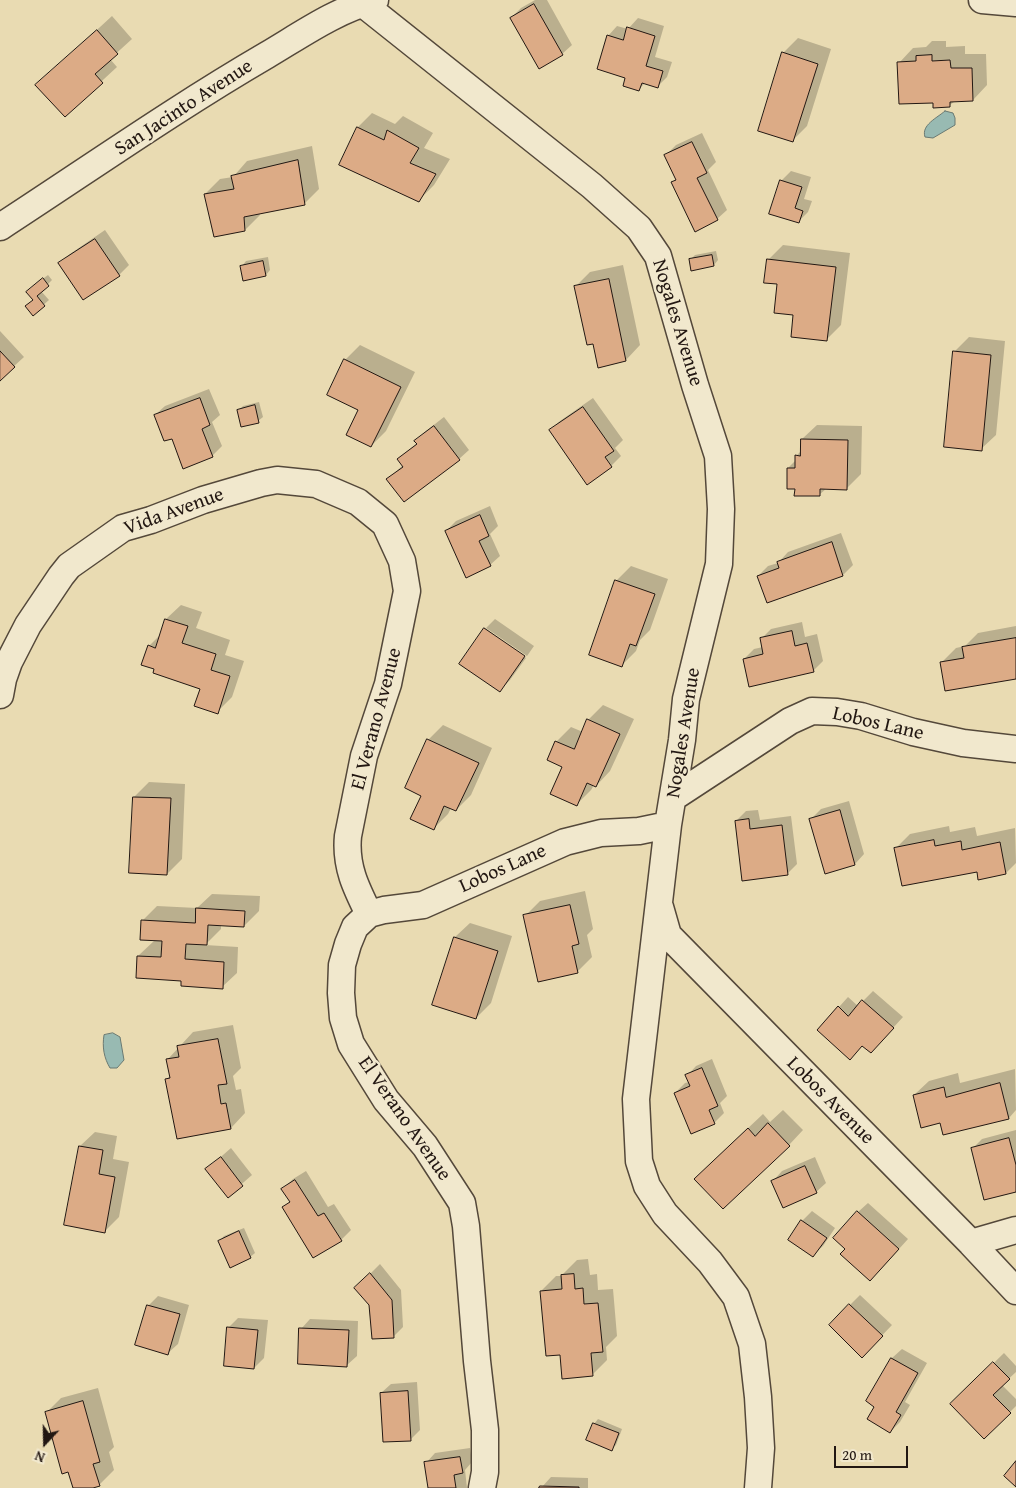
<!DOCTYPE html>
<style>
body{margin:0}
#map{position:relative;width:1016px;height:1488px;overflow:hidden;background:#e9dbb2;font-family:"Gentium Book Plus",serif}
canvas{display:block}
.north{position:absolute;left:20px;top:1418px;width:50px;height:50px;-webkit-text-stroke:4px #f1e8cd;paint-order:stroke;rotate:201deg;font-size:14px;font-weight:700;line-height:20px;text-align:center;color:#221712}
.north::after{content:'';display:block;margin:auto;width:18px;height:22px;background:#221712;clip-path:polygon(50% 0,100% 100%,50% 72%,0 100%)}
.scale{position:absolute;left:834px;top:1446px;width:74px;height:22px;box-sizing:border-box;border:2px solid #221712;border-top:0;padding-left:6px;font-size:15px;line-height:18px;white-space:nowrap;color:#221712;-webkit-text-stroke:4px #f1e8cd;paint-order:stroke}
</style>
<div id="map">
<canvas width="1016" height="1488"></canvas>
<div class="north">N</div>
<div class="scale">20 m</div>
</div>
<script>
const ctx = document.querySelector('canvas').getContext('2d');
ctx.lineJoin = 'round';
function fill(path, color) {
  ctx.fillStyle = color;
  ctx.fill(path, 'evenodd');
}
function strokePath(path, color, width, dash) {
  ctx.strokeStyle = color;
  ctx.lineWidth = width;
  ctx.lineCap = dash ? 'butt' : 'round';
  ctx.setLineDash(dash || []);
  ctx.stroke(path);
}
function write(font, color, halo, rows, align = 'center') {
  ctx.font = font + ' "Gentium Book Plus",serif';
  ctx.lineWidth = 5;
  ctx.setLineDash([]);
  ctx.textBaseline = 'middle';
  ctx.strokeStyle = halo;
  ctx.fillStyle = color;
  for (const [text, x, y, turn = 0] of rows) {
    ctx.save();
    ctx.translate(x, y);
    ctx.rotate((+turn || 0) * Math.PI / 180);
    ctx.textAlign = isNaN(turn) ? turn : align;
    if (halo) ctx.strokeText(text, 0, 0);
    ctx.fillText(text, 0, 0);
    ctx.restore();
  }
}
const water = new Path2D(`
 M945,111L953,113L955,118V125L933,138L925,137C921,125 937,118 945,111Z
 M113,1033L120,1037L124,1060L117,1068H110C104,1058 102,1047 104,1035Z`);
const shadow = new Path2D(`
 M535,0H547L572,45L562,54L511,18L521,8Z
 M112,16L132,39L110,59L117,67L65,115L37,85Z
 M638,18L664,26L655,57L672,62L667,77L657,87L645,83L639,89L627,77L608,36L617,26L628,29Z
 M798,38L831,49L807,126L793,140L783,53Z
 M932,41H946V47L965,46V54H986L987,85L973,100L955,101L950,105L934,102L899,63L913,48L926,47Z
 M372,113L395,124L403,116L433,133L424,148L450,159L434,185L419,200L358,127Z
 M702,133L716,162L708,170L727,210L717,219L672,183L677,178L666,155L676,145Z
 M312,146L319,189L304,204L259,212L260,215L245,230L205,194L220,179L233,177L247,161Z
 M791,171L811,177L804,199L812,201L808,212L798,222L781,181Z
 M105,230L129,265L119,275L60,263L70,254Z
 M783,245L850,253L841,325L827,339L795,314L778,283L768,260Z
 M716,251L718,260L714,265L690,260L695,255Z
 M268,257L270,270L266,275L242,266L246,261Z
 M623,265L640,345L626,360L593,342L575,287L590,272Z
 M48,275L52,280L41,291L49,300L33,314L32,287Z
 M0,331L24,357L0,379Z
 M969,337L1005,341L996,435L981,449L954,352Z
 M360,345L415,372L386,431L371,446L345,360Z
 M209,389L220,415L212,422L222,446L212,456L172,437L155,415L165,406Z
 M593,398L623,440L615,448L621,456L611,466L551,430L560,421Z
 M259,402L263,417L258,421L238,411L243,406Z
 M444,417L469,450L459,459L388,479L403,465L398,459L417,443L416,441L426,431Z
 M817,425L862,426L861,474L847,488H827L819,495L796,488L788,468L796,460V456L802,450V439Z
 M490,506L498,526L490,534L500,556L490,565L446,531L456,521Z
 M841,533L853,565L843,575L767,601L758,576L768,566L778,563L788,552Z
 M631,566L668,579L650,630L640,640L636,651L622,665L616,581Z
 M181,605L202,612L196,628L230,640L225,655L244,661L232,697L217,712L202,688L156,668L149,646L162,633L166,619Z
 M495,619L534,646L527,656L486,628Z
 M802,622L805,637L817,634L823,661L813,671L744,659L754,649L763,647L761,639L771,629Z
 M1016,626V678L942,662L956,648L965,646L978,633Z
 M485,628L526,658L510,680L500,690L461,664Z
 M603,705L634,719L610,771L596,786L594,785L591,790L577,804L564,766L548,760L557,741L571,727L583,732L588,720Z
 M443,725L492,748L471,795L456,810L451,808L448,814L433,829L422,795L428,740Z
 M149,782L185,784L182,859L167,874L134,797Z
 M849,801L864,854L855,864L811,819L821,809Z
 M758,810L760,820L791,816L797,864L787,874L736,821L746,811Z
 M949,826L950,832L975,827L977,836L1015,828L1016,863L1006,873L896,848L910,834Z
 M585,891L593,929L587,935L592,957L577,972L525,916L540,901Z
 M212,894L260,896L259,911L244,926L221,925V929L205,945L238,947L237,973L222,987L182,979L138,956L155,940L142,921L157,906L197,908Z
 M470,923L512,936L491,1003L476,1018L434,1004L455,937Z
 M873,991L903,1017L871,1052L839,1007L848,997L858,1006Z
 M233,1025L241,1068L233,1076L236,1090L241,1089L245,1113L231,1128L167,1079L171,1075L168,1059L193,1032Z
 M712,1059L727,1096L720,1103L724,1113L714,1123L675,1093L685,1083L689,1082L687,1076L696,1066Z
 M1015,1069L1016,1110L1009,1118L941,1122L914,1095L929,1081L958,1073L960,1083Z
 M783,1110L803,1130L789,1145L710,1164L763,1114L770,1122Z
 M1016,1130V1190L972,1149L982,1139Z
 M95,1132L117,1136L113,1159L129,1162L119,1217L104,1232L80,1146Z
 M231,1148L252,1175L228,1196L207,1169Z
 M815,1157L826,1183L816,1192L773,1181L782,1171Z
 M306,1171L328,1207L334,1204L351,1230L341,1240L284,1207L290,1201L283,1189L293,1179Z
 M868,1203L908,1239L880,1270L847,1248L858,1212Z
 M812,1211L835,1228L823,1246L813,1255L802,1221Z
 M244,1228L255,1253L250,1257L220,1241L224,1236Z
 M588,1259L590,1275L597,1274L598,1290L613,1289L617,1336L606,1347L607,1360L592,1375L561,1354L541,1291L556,1276H561L577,1260Z
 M380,1264L401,1290L403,1327L394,1336L370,1304L356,1288Z
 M860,1295L892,1325L872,1346L830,1325Z
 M158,1296L189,1305L178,1344L168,1353L148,1306Z
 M238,1318L268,1320L264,1358L254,1368L229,1327Z
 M310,1319L358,1321L357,1356L347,1365L301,1329Z
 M902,1349L927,1363L905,1402L910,1405L900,1422L890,1432L876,1406L868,1401L892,1358Z
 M1004,1353L1016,1366V1372L1002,1385L1016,1399V1406L984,1438L952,1404Z
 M417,1382L420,1430L410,1440L381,1393L391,1384Z
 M98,1388L114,1447L109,1452L114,1470L99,1485L88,1488H74L46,1413L61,1398Z
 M598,1419L622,1429L616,1445L611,1449L594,1424Z
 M470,1448L472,1462L465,1470L467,1488H429L426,1463L435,1453Z
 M551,1477L588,1478V1488H541Z`);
const building = new Path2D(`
 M534,4L563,55L539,69L510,18Z
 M627,27L655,36L646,66L663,71L658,88L642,83L639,91L623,86L625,78L597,69L607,35L623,40Z
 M97,30L118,54L95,74L103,83L65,117L35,85Z
 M782,52L818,64L793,142L758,131Z
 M932,55V61L950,60L951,68H972L973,101L950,102V107L933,108V103L899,104L897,62L916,61V56Z
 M357,127L384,140L387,130L419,148L410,163L436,174L419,202L339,165Z
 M692,142L707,173L697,178L718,220L695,232L671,182L676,180L664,155Z
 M298,160L305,205L244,217L245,231L214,237L204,194L234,189L231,176Z
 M780,180L802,187L795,208L803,211L799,223L769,214Z
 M95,239L120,276L83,300L58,263Z
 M712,255L714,266L691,271L689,259Z
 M767,259L836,267L827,341L791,337L793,315L774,313L777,284L764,283Z
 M263,261L266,276L243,281L240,266Z
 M43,278L49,286L37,296L45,306L33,316L25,306L33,300L26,292Z
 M609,279L626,361L598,368L593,344L587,345L574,286Z
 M0,351L15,367L0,381Z
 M953,351L991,355L982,451L944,447Z
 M344,359L401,387L371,447L346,435L358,410L327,395Z
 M200,398L210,425L202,429L213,457L183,469L172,439L164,441L154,415Z
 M255,405L259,423L241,427L237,410Z
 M583,407L614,451L605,457L612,467L587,485L549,430Z
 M434,426L460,460L404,502L386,479L403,467L397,459L417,444L414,441Z
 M801,439L848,440L847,490L820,489V496H794L795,489H787V468H795V455L800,456Z
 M480,515L489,536L479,541L491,566L466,578L445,531Z
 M832,542L843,576L767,603L757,576L779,568L777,562Z
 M615,580L655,594L636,646L630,644L622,667L589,655Z
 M165,619L188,626L182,643L216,654L211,670L230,676L218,714L194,706L200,689L153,673L154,669L141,665L148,645L155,648Z
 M484,628L525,656L500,692L459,664Z
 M792,631L795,646L807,643L814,672L749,687L743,659L763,654L760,638Z
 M1016,638V679L945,691L940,662L964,658L962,647Z
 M587,719L620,734L596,787L587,783L577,806L550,794L562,767L547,760L555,741L574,749Z
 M427,739L479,763L456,811L444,806L434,830L410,819L421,796L405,788Z
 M133,797L171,798L167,875L129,873Z
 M840,810L855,865L825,874L809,819Z
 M749,819L750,829L782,825L788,875L742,881L735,821Z
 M934,840L935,846L961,841L962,850L1000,842L1006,874L978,880L977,872L902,886L894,848Z
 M570,905L579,944L572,946L578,973L538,982L523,915Z
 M196,908L245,911L244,927L208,925L207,945L186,944L185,959L224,962L223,989L181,986V981L136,978L137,956L161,957L162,941L140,940L141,920L195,923Z
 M454,937L498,951L476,1019L432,1005Z
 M862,1000L894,1028L871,1053L862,1046L850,1060L817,1030L838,1006L848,1016Z
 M218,1039L227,1084L218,1085L221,1104L226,1103L231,1129L177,1139L165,1079L170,1078L166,1059L179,1057L177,1046Z
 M702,1068L718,1106L709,1110L715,1124L691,1134L674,1093L690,1086L685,1075Z
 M1000,1083L1009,1119L943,1135L940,1123L921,1128L913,1095L944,1087L946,1097Z
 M768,1123L790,1146L723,1209L694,1179L748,1128L755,1136Z
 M1009,1138L1016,1165V1192L984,1200L971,1148Z
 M79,1146L103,1150L99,1174L115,1177L105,1233L64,1225Z
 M221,1157L243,1186L228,1198L205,1169Z
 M805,1166L817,1193L783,1208L771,1181Z
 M295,1180L318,1216L324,1213L342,1241L313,1258L282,1207L290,1202L281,1189Z
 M857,1211L899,1249L870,1281L840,1254L845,1249L833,1238Z
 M801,1220L827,1238L813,1257L788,1240Z
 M239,1231L251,1258L230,1268L218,1241Z
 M370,1273L392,1300L394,1338L372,1339L369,1305L354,1288Z
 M574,1274L575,1289L583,1288L584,1304L598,1303L603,1352L591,1353L593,1376L562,1379L560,1355L546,1356L540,1291L562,1289L561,1275Z
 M849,1304L883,1336L862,1358L829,1325Z
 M147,1305L180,1314L168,1355L135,1345Z
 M227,1327L258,1330L254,1369L224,1366Z
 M299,1328L349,1330L347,1367L298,1364Z
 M891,1358L918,1373L896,1412L901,1415L890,1433L867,1419L874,1407L866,1401Z
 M993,1362L1010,1379L993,1395L1011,1413L984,1439L950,1404Z
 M408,1391L411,1441L383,1442L380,1393Z
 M83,1401L100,1462L93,1464L100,1486L93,1488H73L68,1472L62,1474L45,1412Z
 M593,1423L619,1433L612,1451L586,1440Z
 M460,1457L463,1473L454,1475L456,1488H428L424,1462Z
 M1016,1461V1487L1004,1476Z
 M540,1486L579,1487V1488H539Z`);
const street = new Path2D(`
 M360,0L362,3L592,186L639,228L658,256L695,385L718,456L721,509L719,564L686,699L682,740L668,825L636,1099L639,1161L647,1186L665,1214L710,1262L736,1297L752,1344L758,1397L761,1448L758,1488
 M982,0L1016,3
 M0,227C89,169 176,108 267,55C301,35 336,10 375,0
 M0,695L3,679L9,662L28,625L61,576L69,566L123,528L151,520L203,500L261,483L277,480L316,484L358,502L385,524L402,561L407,591L388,684L364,756L348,836C345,866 356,888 369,914
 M674,797L790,721L812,711L837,712L861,716L913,732L963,743L1016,749
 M660,907L668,935L971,1243L1016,1291
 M971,1243L1016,1230
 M482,1488L485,1472V1430L477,1361L466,1226L462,1203L425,1146L386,1100L351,1044L343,1018L341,993L342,965L348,944L355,927L369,914L384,910L423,905L565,842L601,833L639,831L668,825`);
const streetNames = [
 ["San Jacinto Avenue",184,108,-33],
 ["Nogales Avenue",677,323,73],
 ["Vida Avenue",174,512,-20],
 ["El Verano Avenue",377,719,-75],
 ["Lobos Lane",878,724,13],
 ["Nogales Avenue",684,733,-81],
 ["Lobos Lane",503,869,-24],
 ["Lobos Avenue",830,1101,45],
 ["El Verano Avenue",404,1119,55]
];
fill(water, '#98bab2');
strokePath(water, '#697972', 1);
fill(shadow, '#0003');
fill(building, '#dcab86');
strokePath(building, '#221712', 1);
strokePath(street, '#54483a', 29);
strokePath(street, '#f1e8cd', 26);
write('20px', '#221712', '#f1e8cd', streetNames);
</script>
